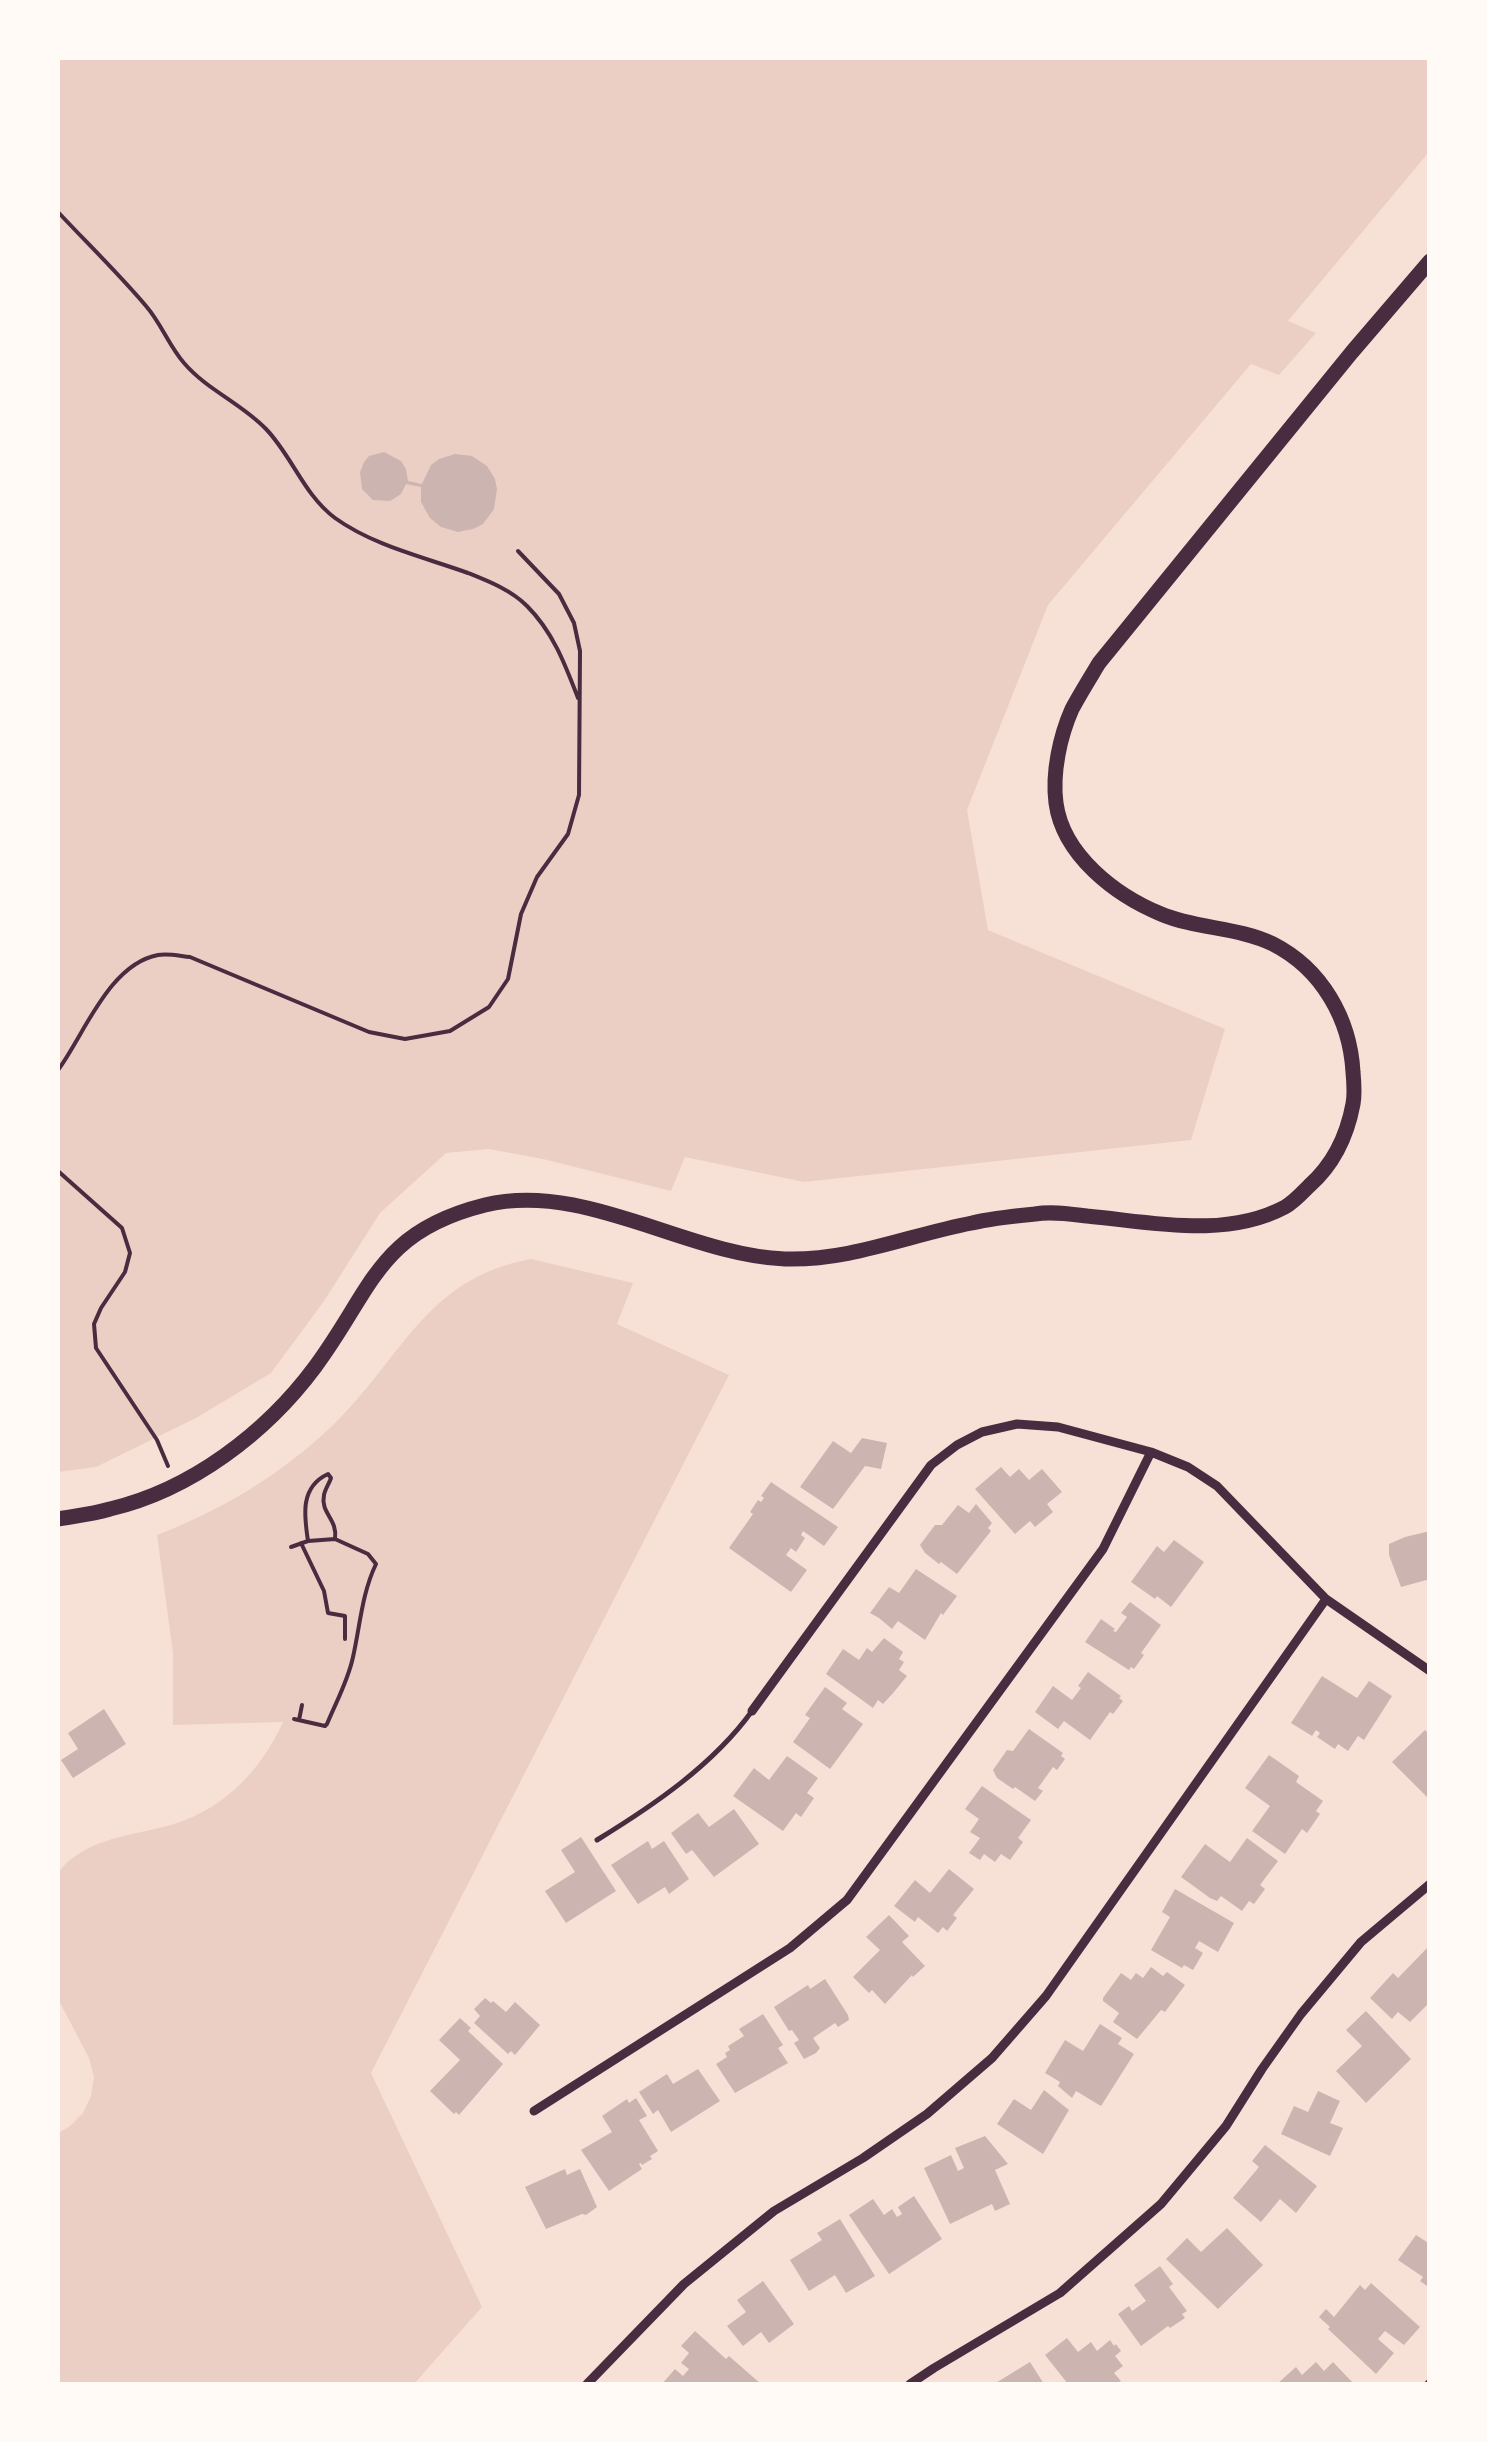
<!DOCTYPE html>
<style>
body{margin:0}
#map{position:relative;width:1487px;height:2442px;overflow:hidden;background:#f7e1d7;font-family:"Roboto Condensed",sans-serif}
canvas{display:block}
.frame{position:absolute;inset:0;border:60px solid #fffaf5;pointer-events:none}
</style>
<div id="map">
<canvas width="1487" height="2442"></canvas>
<div class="frame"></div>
</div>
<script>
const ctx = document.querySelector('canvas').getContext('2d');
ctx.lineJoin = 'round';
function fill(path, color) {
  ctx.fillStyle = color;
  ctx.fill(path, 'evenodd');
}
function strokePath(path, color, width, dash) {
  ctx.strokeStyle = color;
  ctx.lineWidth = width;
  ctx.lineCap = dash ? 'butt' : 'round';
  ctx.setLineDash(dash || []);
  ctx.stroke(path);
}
const green = new Path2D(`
 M58,58H1429V152L1288,321L1316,333L1279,375L1251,364L1048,605L967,810L988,930L1225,1029L1191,1140L804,1182L685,1157L671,1191L543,1159L489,1149L446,1153L380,1213L324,1301L271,1373L196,1418L96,1467L58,1472Z
 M531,1259L633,1283L617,1324L729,1375L371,2073L482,2307L414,2384H58V2133L69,2127L83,2113L91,2096L94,2077L89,2058L58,1999V1872C86,1839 124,1837 163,1827C219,1814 260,1773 283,1722L173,1725V1653L157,1535C222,1510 280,1475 331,1427C401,1360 425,1278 531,1259Z`);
const building = new Path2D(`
 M384,452L401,461L406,469L408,481L422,484L431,465L439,459L455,454L472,456L487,466L495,479L497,489L494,509L483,524L473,529L458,532L441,527L430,518L421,502V487L406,484L401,494L390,501L373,500L362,489L360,472L364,462L369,456Z
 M862,1438L887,1443L881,1469L865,1466L833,1509L800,1487L833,1441L851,1453Z
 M1001,1467L1010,1477L1019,1469L1029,1480L1042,1469L1062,1492L1047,1504L1053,1512L1035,1527L1030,1521L1015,1534L975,1489Z
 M771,1482L838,1527L824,1546L803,1531L801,1535L805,1538L796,1552L791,1548L786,1555L807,1570L791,1592L729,1548L753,1514L750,1512L758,1500L761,1502L764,1498L761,1496Z
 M976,1504L992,1523L988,1528L991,1531L957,1574L941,1562L939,1564L925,1553L920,1545L935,1525H942L958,1505L969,1513Z
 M1430,1531V1579L1401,1587L1389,1555V1544L1405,1537Z
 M1174,1540L1204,1562L1171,1607L1157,1596L1155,1599L1131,1582L1157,1546L1164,1552Z
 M916,1569L957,1596L943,1615L941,1613L925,1640L898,1621L892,1629L879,1618L870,1613L889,1587L899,1593Z
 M1130,1602L1161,1625L1141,1653L1144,1655L1134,1669L1131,1667L1129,1670L1085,1642L1101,1619L1115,1629L1113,1631L1116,1632L1127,1617L1121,1613Z
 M884,1638L903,1652L899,1659L904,1662L899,1670L907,1676L894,1692L883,1704L878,1700L873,1708L826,1674L843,1649L859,1660L867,1648L872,1652Z
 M1088,1672L1121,1696L1119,1698L1123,1701L1113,1714L1110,1712L1090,1740L1064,1721L1058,1729L1035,1712L1053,1686L1072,1700L1081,1688L1078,1686Z
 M1322,1676L1357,1698L1369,1681L1392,1696L1364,1740L1358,1736L1348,1751L1338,1744L1335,1749L1317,1737L1320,1733L1316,1730L1312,1736L1291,1723Z
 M825,1687L847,1703L842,1709L863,1724L830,1769L793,1742L810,1718L805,1715Z
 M104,1709L126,1744L73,1778L61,1760L78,1749L68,1733Z
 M1029,1729L1063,1753L1061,1756L1065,1759L1057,1770L1053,1767L1038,1788L1043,1791L1035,1801L1015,1787L1013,1789L997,1778L993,1770L1007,1750L1013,1751Z
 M1425,1730L1430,1735V1800L1392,1762Z
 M1269,1755L1299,1776L1296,1782L1323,1801L1316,1811L1320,1814L1307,1833L1302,1829L1285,1854L1252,1831L1270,1806L1245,1788Z
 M787,1756L818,1778L807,1793L814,1798L801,1817L796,1813L783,1831L733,1796L754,1768L769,1780Z
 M982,1786L1031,1820L1018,1838L1023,1842L1010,1860L1001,1854L995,1862L984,1854L980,1860L969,1853L980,1838L970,1832L979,1819L965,1809Z
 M734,1809L759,1844L714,1877L692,1850L686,1854L671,1833L698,1813L709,1827Z
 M581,1837L616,1891L566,1923L545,1891L575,1872L561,1850Z
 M1247,1838L1278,1861L1260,1885L1265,1889L1254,1904L1249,1901L1242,1911L1221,1896L1217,1901L1210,1898L1181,1877L1205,1844L1230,1862Z
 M648,1841L652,1849L664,1841L689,1879L669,1894L665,1887L638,1904L611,1865Z
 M949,1869L974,1889L953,1915L957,1918L947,1931L943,1927L938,1933L918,1917L915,1922L894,1906L915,1880L930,1893Z
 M1175,1889L1234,1923L1218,1952L1199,1941L1195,1948L1203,1953L1193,1970L1184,1965L1182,1968L1151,1950L1170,1917L1162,1912Z
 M889,1915L909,1936L902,1942L925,1966L913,1977L912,1975L885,2004L872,1990L869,1993L853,1977L880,1950L866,1937Z
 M1430,1945V2002L1410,2022L1398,2012L1392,2019L1370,1998L1393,1973L1398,1978Z
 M1151,1967L1163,1976L1167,1972L1185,1985L1165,2012L1161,2010L1137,2039L1113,2022L1119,2013L1103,2001V1998L1121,1973L1131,1980L1136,1973L1143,1978Z
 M825,1979L848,2015L849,2020L838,2027L835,2023L813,2038L820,2048L816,2053L804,2059L794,2043L799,2040L792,2030L789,2031L774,2007L808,1985L810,1989Z
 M485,1998L491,2003L493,2001L506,2012L515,2002L540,2025L515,2055L511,2051L508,2054L474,2023L480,2016L474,2009Z
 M1366,2011L1411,2059L1366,2103L1336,2071L1362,2046L1346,2030Z
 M763,2014L783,2045L778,2048L788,2063L735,2093L716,2064L727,2057L725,2053L730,2050L728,2046L744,2036L739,2029Z
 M460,2018L471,2028L468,2031L503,2064L459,2115L456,2112L454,2114L430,2091L460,2060L439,2040Z
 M1100,2024L1122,2038L1118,2044L1134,2054L1101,2106L1076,2091L1072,2098L1058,2086L1060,2082L1045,2073L1065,2040L1083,2051Z
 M698,2069L720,2101L671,2132L658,2110L653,2114L639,2092L667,2074L673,2084Z
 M1044,2090L1069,2110L1043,2154L997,2124L1014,2099L1031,2110Z
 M1318,2091L1340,2101L1330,2123L1343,2128L1330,2156L1281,2134L1294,2106L1308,2112Z
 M636,2098L647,2116L639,2120L658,2151L650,2156L652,2159L642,2165L641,2163L639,2164L642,2169L609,2191L581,2150L612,2132L602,2116L627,2099L629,2103Z
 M985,2136L1008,2164L995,2170L1010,2204L995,2211L992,2204L950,2224L924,2168L951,2155L958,2171L964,2168L955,2148Z
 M1265,2145L1317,2186L1296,2213L1280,2199L1261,2222L1233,2198L1259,2167L1252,2161Z
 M565,2169L567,2175L580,2169L597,2207L586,2215L582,2214L546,2229L525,2187Z
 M914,2196L942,2239L889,2274L849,2215L873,2199L884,2215L892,2209L897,2217L902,2214L898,2207Z
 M840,2219L875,2276L846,2293L835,2275L809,2291L790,2260L822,2240L817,2233Z
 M1227,2228L1263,2265L1218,2309L1166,2259L1187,2238L1201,2252Z
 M1416,2235L1430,2244V2288L1420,2281L1423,2277L1398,2260Z
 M1160,2266L1173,2284L1169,2287L1187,2311L1182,2314L1185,2318L1170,2328L1168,2326L1141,2346L1118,2314L1129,2306L1132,2311L1146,2301L1134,2285Z
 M763,2281L794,2324L769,2343L761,2332L743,2346L727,2326L746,2312L737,2300Z
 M1371,2283L1420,2327L1404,2345L1385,2331L1378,2339L1394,2353L1376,2374L1328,2329L1330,2327L1319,2317L1326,2309L1334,2317L1360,2285L1365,2290Z
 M695,2331L726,2359L729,2356L761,2384H662L675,2369L683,2376L689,2369L681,2363L689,2353L681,2346Z
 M1067,2338L1078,2352L1091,2342L1097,2351L1110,2340L1114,2346L1116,2344L1121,2351L1115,2356L1123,2366L1114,2373L1121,2381L1116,2384H1068L1045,2355Z
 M1030,2362L1044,2384H994Z
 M1316,2362L1324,2371L1333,2362L1354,2384H1277L1296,2367L1302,2375Z`);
const path = new Path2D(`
 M58,212C87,243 118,273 146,306C161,323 169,346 184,363C207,390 241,403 266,429C292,456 304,495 335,518C374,546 424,557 468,573C488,581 511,590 527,606C553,632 565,664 578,698
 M58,1070C84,1035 109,964 158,955C168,953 180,956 190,957L369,1032L405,1039L450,1031L489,1007L508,979L521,914L537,877L568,834L579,795L580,651L574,623L559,594L518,551
 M58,1171L122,1228L130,1253L125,1272L101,1308L94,1324L96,1348L157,1440L168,1466
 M308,1541C304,1515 300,1487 328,1474L331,1478C329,1484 325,1489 324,1495C320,1513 338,1519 335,1539
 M301,1543L324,1591L328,1613L345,1616V1639
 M291,1547L308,1541L335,1539L368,1554L376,1564C362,1593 360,1626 353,1657C348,1681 336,1702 327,1724L325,1726L294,1719
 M299,1720L302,1705`);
const service = new Path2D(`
 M597,1840C654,1805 713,1765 752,1711`);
const minor = new Path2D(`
 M752,1711L931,1465L957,1445L982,1432L1017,1424L1058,1427L1151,1452L1188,1467L1217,1486L1326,1599L1430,1671
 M534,2111L790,1948L847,1900L1103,1549L1151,1452
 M587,2384L684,2284L774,2211L863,2158L927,2114L992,2058L1046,1996L1326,1599
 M910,2384L934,2368L1060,2293L1161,2204L1226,2126L1262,2069L1301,2014L1361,1942L1430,1884
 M1429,2384H1430`);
const primary = new Path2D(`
 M58,1519C75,1516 93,1514 110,1509C191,1490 266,1433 315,1367C373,1289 377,1232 485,1205C585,1181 686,1255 785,1259C850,1261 909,1235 972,1223C992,1218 1014,1216 1035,1214C1052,1211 1070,1214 1087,1216C1152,1222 1225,1239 1285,1207C1294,1202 1302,1193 1309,1186C1334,1164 1347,1136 1353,1104C1355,1094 1354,1083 1353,1072C1350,1019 1322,969 1273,944C1238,927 1196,929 1161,914C1115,895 1063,855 1056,803C1052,773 1060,736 1072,709C1080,694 1090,678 1099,663L1352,352L1430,261`);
fill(green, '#ebcfc5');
fill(building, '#ccb4b1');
strokePath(path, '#4a2c40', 4);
strokePath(service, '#4a2c40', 5);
strokePath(minor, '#4a2c40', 9);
strokePath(primary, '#4a2c40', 15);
</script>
